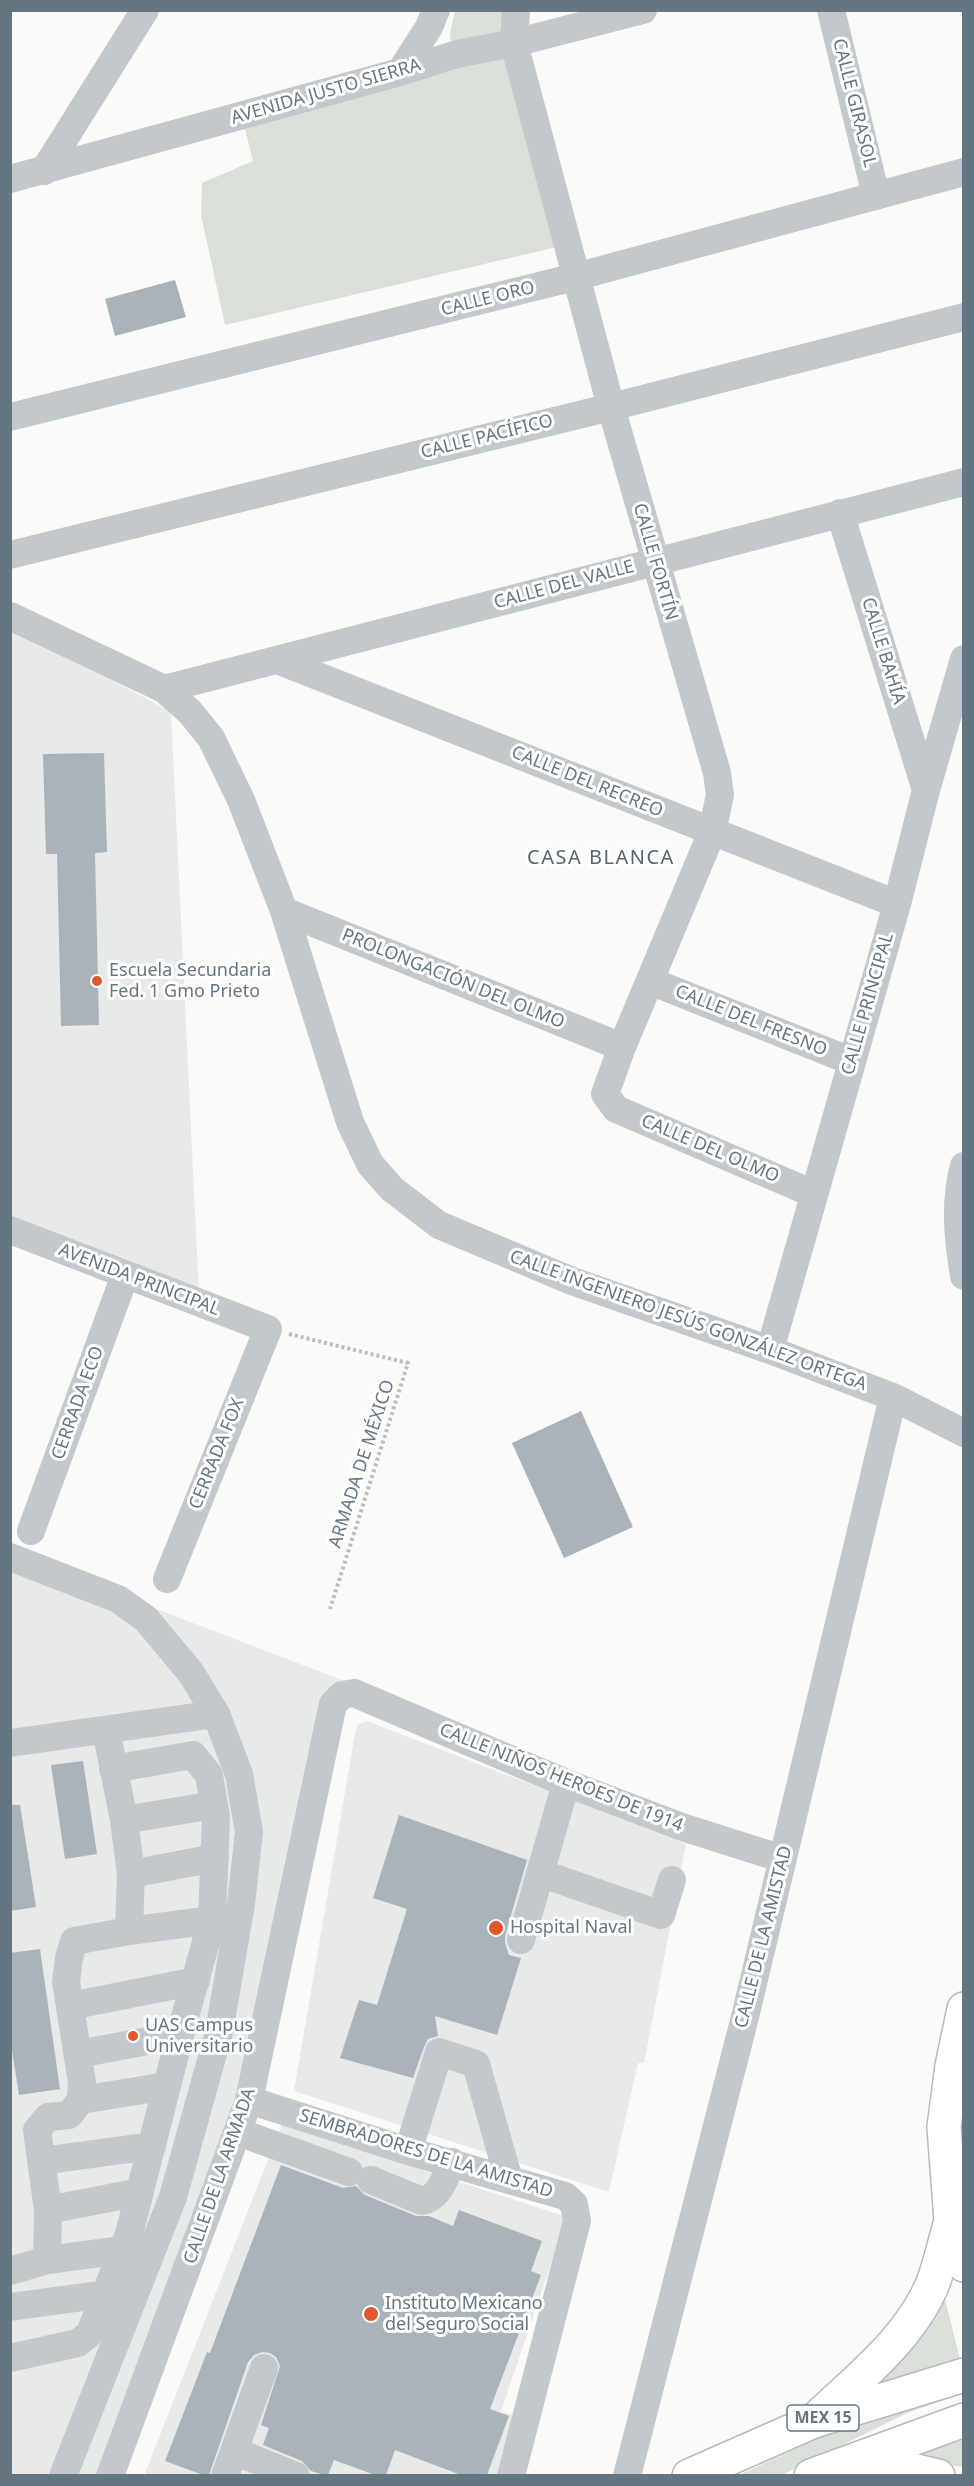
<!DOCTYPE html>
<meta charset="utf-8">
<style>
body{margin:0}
#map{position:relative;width:974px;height:2486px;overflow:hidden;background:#fafaf8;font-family:"Noto Sans",sans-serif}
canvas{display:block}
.frame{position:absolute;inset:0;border:12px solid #657683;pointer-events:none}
</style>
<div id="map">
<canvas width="974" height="2486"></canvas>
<div class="frame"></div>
</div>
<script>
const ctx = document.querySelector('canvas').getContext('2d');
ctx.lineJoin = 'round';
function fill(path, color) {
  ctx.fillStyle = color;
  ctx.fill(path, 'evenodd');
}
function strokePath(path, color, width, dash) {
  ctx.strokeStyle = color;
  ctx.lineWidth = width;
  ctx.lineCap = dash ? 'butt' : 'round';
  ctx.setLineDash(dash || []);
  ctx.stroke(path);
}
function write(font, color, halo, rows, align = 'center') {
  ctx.font = font + ' "Noto Sans",sans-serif';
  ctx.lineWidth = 6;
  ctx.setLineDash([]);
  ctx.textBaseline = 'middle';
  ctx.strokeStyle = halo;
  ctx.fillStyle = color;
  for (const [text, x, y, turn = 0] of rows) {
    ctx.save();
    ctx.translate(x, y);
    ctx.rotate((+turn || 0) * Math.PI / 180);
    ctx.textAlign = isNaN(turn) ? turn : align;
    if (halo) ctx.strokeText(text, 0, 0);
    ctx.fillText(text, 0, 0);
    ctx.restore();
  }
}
const built = new Path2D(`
 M10,624L171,712L199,1295L11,1222Z
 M10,1553L355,1685L338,1690L242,2102L102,2475H11Z
 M367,1721L686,1844L644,2063H638L609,2192L294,2091L356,1728L359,1724Z
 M282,2124L567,2217L501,2411L513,2416L499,2475L144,2476Z`);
const green = new Path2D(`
 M455,11H519L518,27L452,47L450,34Z
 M510,55L561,246L225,325L201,215L202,183L253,161L245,129L456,66Z
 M942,2287L961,2363L868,2396Z
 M963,2386V2393L907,2413L782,2475L737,2476L826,2435Z
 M963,2430V2467L906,2460Z`);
const building = new Path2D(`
 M175,280L186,317L115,336L105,299Z
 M104,753L107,852L95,853L99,1025L61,1026L57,854H46L43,754Z
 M581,1411L633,1527L564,1558L512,1443Z
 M83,1761L97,1854L65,1859L51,1765Z
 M10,1805H20L36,1907L10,1911Z
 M399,1815L527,1860L505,1936V1943L509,1955L521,1958L497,2035L435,2016L438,2036L428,2039L424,2047L413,2078L340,2058L359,2000L377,2005L407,1909L373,1898Z
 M40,1949L60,2089L19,2095L10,2038V1953Z
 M281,2165L343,2188L356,2186L365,2195L416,2216H429L453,2226L459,2210L542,2241L531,2271L541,2275L490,2409L509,2416L487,2475H461L395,2450L386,2475H375L334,2460L328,2475H324L311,2471L302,2461L263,2445L269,2428L261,2425L280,2366L276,2357L270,2353L262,2352L254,2355L248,2362L209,2475H203L165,2461L207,2352L210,2353Z`);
const path = new Path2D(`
 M289,1334L408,1363L330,1609`);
const minor = new Path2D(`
 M516,10L514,43L611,407L717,773L720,795L712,832L622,1047L605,1094L616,1109L814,1194
 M831,10L876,196
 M400,72L429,27L436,10
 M44,171L145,10
 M10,179L400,72L457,54L514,43L643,10
 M10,417L575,277L964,172
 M840,513L926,790
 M10,555L611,407L964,317
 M10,616L164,689L190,712L211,738L241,800L284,911L350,1122L370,1164L392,1189L439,1225L572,1281L770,1350L893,1397L964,1433
 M277,660L897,904
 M164,689L964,482
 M284,911L622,1047
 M650,981L851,1061
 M964,1166C954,1203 958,1239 964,1276
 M10,1230L268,1329L167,1579
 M770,1350L897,904L926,790L964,659
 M31,1531L125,1275
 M10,1557L118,1599L146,1619L191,1673L216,1714L239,1774L249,1832L241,1904L219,2032L173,2197L63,2476
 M10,1743L216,1714
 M124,1820L214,1805
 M540,1873L661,1915L672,1880
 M131,1874L215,1858
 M129,1931L212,1920
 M521,1940L566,1783
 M70,2006L196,1981
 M78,2054L180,2035
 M81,2100L167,2086
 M249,2100L408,2151L565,2196L574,2204L577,2221L511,2476
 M238,2132L349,2172
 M408,2151L439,2052L476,2064L509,2180
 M41,2161L152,2146
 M371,2180L422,2201C440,2198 445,2177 452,2162
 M48,2210L140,2192
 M47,2260L123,2250
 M10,2271L47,2260L48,2210L37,2130L48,2117L69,2115L81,2100L82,2082L66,1982L69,1958L74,1941L129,1931L131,1874L124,1820L106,1730
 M10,2307L106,2294
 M10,2358L78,2343L90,2333L129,2234L180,2035L212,1920L216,1817L209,1775L193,1755L113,1769
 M234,2451L296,2476
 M110,2476L249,2100L333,1704L342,1695L354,1693L566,1783L682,1827L783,1859
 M225,2476L264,2368
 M627,2476L745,2017L893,1397`);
const major = new Path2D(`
 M964,2009L952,2066L944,2127L951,2221L964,2265
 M819,2416C860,2377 911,2337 933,2283C940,2264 945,2241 951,2221
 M856,2471L895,2466L938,2476
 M689,2476L814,2421L964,2375
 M811,2476L964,2420`);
const markers = [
 [97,981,6,"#e4572e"],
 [496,1928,8,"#e4572e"],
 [133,2036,6,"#e4572e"],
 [371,2314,8,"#e4572e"]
];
const shields = [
 [823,2418,72]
];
const shieldNames = [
 ["MEX 15",823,2418]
];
const streetNames = [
 ["AVENIDA JUSTO SIERRA",326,92,-16],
 ["CALLE GIRASOL",854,103,76],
 ["CALLE ORO",488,299,-14],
 ["CALLE PACÍFICO",487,437,-14],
 ["CALLE FORTÍN",655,562,74],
 ["CALLE DEL VALLE",564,585,-15],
 ["CALLE BAHÍA",883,651,73],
 ["CALLE DEL RECREO",587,782,22],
 ["PROLONGACIÓN DEL OLMO",453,979,22],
 ["CALLE PRINCIPAL",868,1004,-74],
 ["CALLE DEL FRESNO",751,1021,22],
 ["CALLE DEL OLMO",710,1149,23],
 ["AVENIDA PRINCIPAL",139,1280,21],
 ["CALLE INGENIERO JESÚS GONZÁLEZ ORTEGA",688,1321,20],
 ["CERRADA ECO",78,1403,-70],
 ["CERRADA FOX",217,1454,-68],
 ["ARMADA DE MÉXICO",362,1464,-72],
 ["CALLE NIÑOS HEROES DE 1914",561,1778,22],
 ["CALLE DE LA AMISTAD",764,1937,-76],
 ["SEMBRADORES DE LA AMISTAD",426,2154,17],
 ["CALLE DE LA ARMADA",220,2176,-71]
];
const poiNames = [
 ["Escuela Secundaria",109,971],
 ["Fed. 1 Gmo Prieto",109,992],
 ["Hospital Naval",510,1928],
 ["UAS Campus",145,2026],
 ["Universitario",145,2047],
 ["Instituto Mexicano",385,2304],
 ["del Seguro Social",385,2325]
];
const neighbourhoodNames = [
 ["CASA BLANCA",601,858]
];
fill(built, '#e8e9e9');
fill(green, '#dadfd7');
fill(building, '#aab3b9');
strokePath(major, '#b5babe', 36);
strokePath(path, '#bbbfc2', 4, [3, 3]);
strokePath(minor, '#c3c8cc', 28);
strokePath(major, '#fff', 33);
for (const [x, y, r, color] of markers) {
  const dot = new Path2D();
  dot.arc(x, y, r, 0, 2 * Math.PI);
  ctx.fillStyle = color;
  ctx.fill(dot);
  strokePath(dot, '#fff', 2);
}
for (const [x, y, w] of shields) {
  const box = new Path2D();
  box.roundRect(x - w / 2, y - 13, w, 26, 4.5);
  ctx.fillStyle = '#fff';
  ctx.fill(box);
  strokePath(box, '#657683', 1.5);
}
write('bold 16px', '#657683', null, shieldNames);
write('18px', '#657683', '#fff', streetNames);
write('18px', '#657683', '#fff', poiNames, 'left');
ctx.letterSpacing = '1.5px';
write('20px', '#57646e', '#fff', neighbourhoodNames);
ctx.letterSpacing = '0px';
</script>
